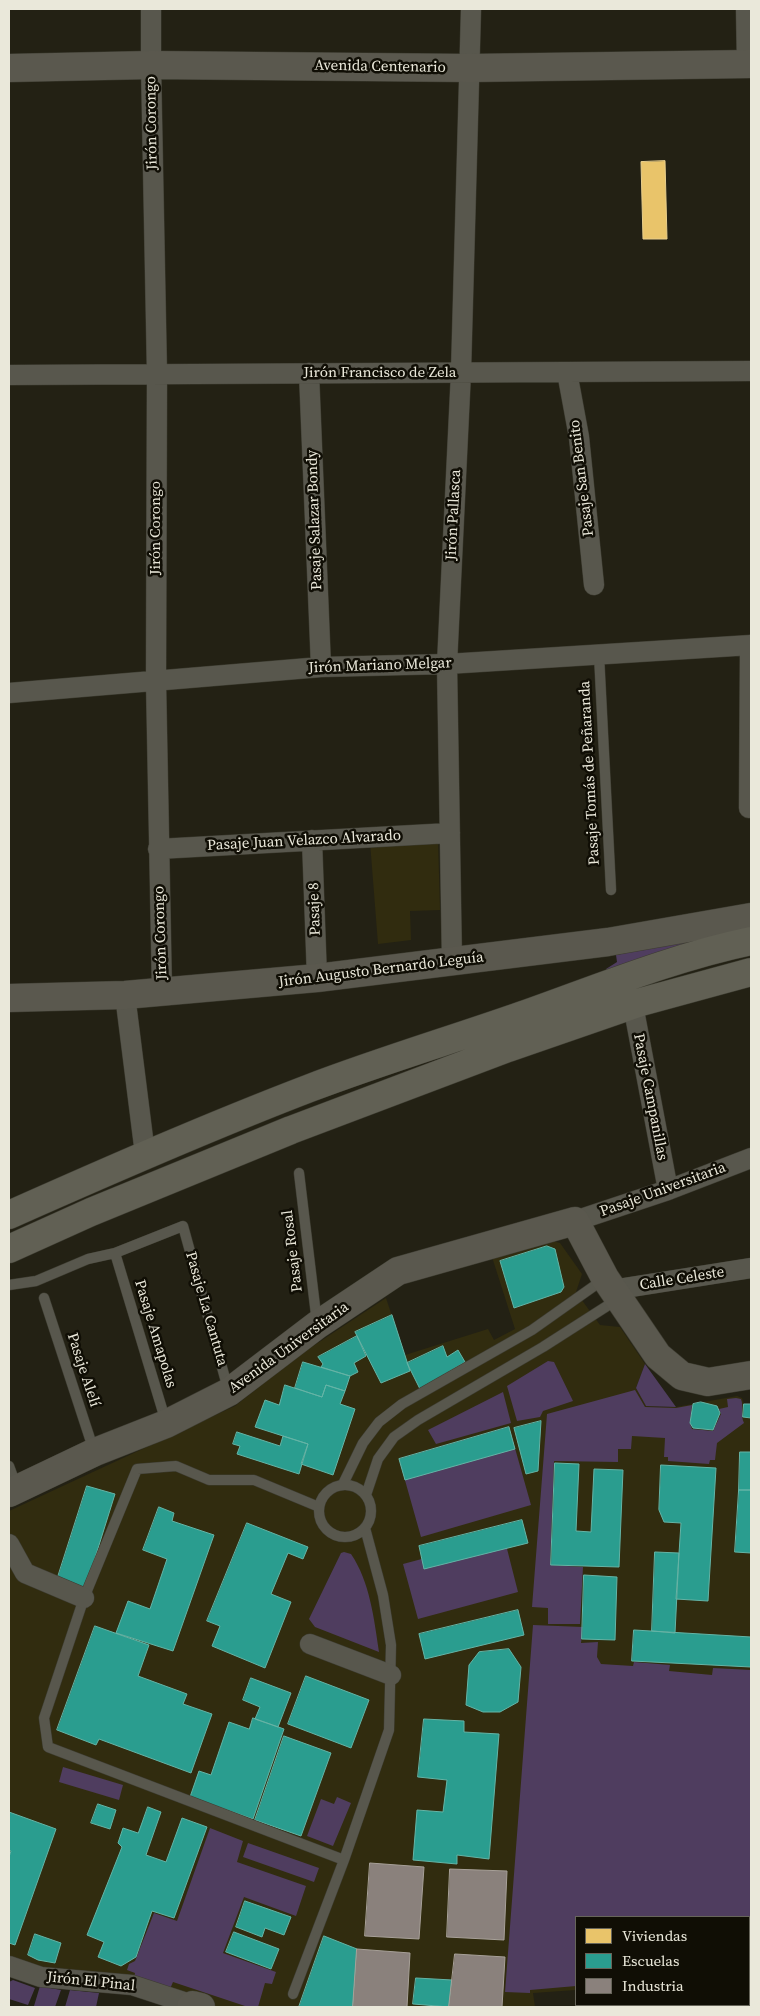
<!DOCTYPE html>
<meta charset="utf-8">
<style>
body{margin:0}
#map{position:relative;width:760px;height:2016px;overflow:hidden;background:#232114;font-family:"Source Serif 4",serif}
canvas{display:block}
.frame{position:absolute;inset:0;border:10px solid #eae8da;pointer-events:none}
.legend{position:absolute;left:575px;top:1916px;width:175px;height:90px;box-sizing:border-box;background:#100e05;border:1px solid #67655a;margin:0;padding:6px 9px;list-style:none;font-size:15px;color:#eae8da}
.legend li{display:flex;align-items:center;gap:10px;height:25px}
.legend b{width:25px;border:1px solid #67655a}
</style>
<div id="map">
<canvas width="760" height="2016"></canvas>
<div class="frame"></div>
<ul class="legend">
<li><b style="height:14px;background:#e9c46a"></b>Viviendas</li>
<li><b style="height:14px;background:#2a9d8f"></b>Escuelas</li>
<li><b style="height:14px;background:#8a817c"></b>Industria</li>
</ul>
</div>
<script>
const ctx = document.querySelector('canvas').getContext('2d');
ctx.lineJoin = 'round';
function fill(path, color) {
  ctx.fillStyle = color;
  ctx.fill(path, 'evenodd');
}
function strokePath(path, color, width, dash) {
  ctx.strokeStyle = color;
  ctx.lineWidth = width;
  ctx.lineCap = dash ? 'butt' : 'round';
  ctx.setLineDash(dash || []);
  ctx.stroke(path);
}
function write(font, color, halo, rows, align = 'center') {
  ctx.font = font + ' "Source Serif 4",serif';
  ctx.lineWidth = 5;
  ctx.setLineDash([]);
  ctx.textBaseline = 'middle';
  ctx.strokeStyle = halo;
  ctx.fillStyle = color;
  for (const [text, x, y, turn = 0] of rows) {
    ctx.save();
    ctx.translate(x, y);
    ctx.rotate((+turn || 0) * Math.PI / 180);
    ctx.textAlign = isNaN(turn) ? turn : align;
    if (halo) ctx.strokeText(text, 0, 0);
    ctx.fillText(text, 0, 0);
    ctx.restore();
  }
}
const built = new Path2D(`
 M438,839L440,910L410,911L411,940L378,944L370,842Z
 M549,1240L560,1243L582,1274L576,1292L600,1325L620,1327L645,1364L636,1388L646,1406L676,1407L737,1396L742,1398L744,1404H751V1978L749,1979V1917H576V1990L533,1993L535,2007H202L37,1970L9,1960V1511L235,1406L298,1356L386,1298L405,1355L488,1329L494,1340L515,1329L492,1257Z`);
const green = new Path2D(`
 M718,933L611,980L606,969L617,962L616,955Z
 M548,1361L554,1362L573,1401L543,1411L540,1417L517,1421L507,1386Z
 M645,1364L676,1407L646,1406L636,1388Z
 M635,1390L645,1407L676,1408L692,1405L690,1423L692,1429L713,1431L721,1414L719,1409L728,1407L727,1399L736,1398L741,1399C744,1407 740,1415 744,1423L717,1443L715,1460H710L709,1464L668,1461V1457H664L665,1438L632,1436L631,1449H618V1462L554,1461L550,1565L583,1567L580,1624H548V1608L532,1607L547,1414Z
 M503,1392L511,1423L436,1444L428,1430Z
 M509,1427L531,1505L421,1537L399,1459Z
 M504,1537L518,1592L418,1619L403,1564Z
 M344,1552L351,1554C370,1582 374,1619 379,1652L315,1627L309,1619L341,1553Z
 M533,1625L583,1627L581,1643L598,1642L597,1657L601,1664L633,1666L634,1662L670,1665L669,1671L712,1675L713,1668L751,1670V1920L749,1922V1917H576V1986L530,1990V1993L505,1992Z
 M63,1767L123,1785L119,1800L59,1782Z
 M337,1797L351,1803L333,1846L307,1836L321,1799L334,1804Z
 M210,1828L243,1841L237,1862L306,1886L296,1916L244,1897L223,1953L276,1972L272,1984L265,1983L258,2007H248L173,1982L170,1989L134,1978L135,1973L127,1970L129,1964L135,1961L154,1913L177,1921Z
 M248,1843L319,1868L314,1882L243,1857Z
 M13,1980L35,1988L28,2005L9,1999V1982Z
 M40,1986L61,1990L55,2007L34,2006Z
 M70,1990L99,1993L96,2007H65Z`);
const homes = new Path2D(`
 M665,161L667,239H643L641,162Z`);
const schools = new Path2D(`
 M547,1246L555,1249L564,1287L561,1292L514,1308L500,1261Z
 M392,1315L410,1371L381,1383L355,1332Z
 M357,1336L366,1356L354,1363L358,1372L350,1376L321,1367L323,1364L318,1357Z
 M443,1346L447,1357L458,1350L465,1362L420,1389L407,1363Z
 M303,1362L350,1376L345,1391L326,1385L322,1397L295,1388Z
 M285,1385L322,1397L326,1385L345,1391L340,1404L355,1409L333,1475L301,1464L308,1444L255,1427L265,1400L279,1405Z
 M701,1402L717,1406L720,1413L713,1430L693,1428L690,1423L693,1404Z
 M744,1404H751V1422V1418L743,1417Z
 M541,1421L538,1471L526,1474L514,1428Z
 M509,1427L515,1449L405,1480L399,1459Z
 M237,1432L280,1446L283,1436L308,1444L299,1474L237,1454L240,1446L233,1444Z
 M740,1452H751V1490H739Z
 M555,1463L579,1464L576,1531L591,1532L594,1469L623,1470L619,1567L551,1565Z
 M661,1465L716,1468L708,1601L676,1599L681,1523L664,1522L659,1510Z
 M87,1486L115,1494L85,1590L57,1580Z
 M739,1490H751V1553L735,1552Z
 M159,1507L174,1513L172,1521L214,1535L173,1651L116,1633L128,1601L150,1609L167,1559L143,1550Z
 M522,1520L528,1543L424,1569L419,1546Z
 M247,1523L308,1547L303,1559L288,1553L271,1594L291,1602L265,1668L212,1646L220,1626L207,1621Z
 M655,1552L679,1553L675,1633L652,1631Z
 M584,1575L617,1577L615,1640L582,1639Z
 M518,1610L524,1635L425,1659L419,1634Z
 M95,1626L149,1645L138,1676L187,1694L183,1704L212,1714L191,1773L99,1739L96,1745L57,1730Z
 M634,1630L751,1637V1667L632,1661Z
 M509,1649L521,1667L518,1702L500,1712H483L466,1705L469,1665L479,1652Z
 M306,1676L369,1700L351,1748L288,1724Z
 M251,1678L291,1693L278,1727L255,1719L260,1707L243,1700Z
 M253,1718L284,1729L253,1819L190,1797L199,1771L211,1775L229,1722L249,1729Z
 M424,1719L464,1721V1732L499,1734L489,1859L457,1855V1864L413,1860L417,1810L443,1812L447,1780L418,1777Z
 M284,1736L331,1753L301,1836L255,1820Z
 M98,1804L116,1810L110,1829L91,1823Z
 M148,1807L161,1812L146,1855L166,1862L182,1818L207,1827L174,1918L152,1911L136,1957L121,1966L98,1957L104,1942L87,1935L122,1847L118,1843L123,1828L138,1833Z
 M9,1812L56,1829L15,1945L9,1943V1857L11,1851L9,1850Z
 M245,1901L291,1917L284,1935L265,1928L262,1937L236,1927Z
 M234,1932L279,1949L271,1969L226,1952Z
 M35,1934L61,1943L55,1963L38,1960L28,1955Z
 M324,1936L357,1949L353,2007H299Z
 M416,1978L452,1980L449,2007L413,2004Z`);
const industry = new Path2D(`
 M370,1863L424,1867L419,1939L365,1936Z
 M450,1869L507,1871L504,1940L447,1937Z
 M357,1949L410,1953L407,2007H353Z
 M455,1954L505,1957L502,2007H449Z`);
const lane = new Path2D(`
 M599,655L611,890
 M299,1173L317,1323
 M115,1253L166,1422
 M9,1285L36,1281L88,1259L115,1253L183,1226L228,1389
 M44,1298L94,1451
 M9,1466L17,1488
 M343,1484L363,1443L379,1422L402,1404L532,1330L604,1279
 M319 1511a26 26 0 1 1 52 0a26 26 0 1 1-52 0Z
 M366,1495L378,1459L394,1437L418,1420L543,1347L618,1299
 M319,1507L254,1480H209L176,1466L137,1469L84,1598L44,1718L48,1747L344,1860
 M293,1994L344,1860L389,1730L391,1645L383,1595L365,1528`);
const street = new Path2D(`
 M151,9V65L157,374L156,681L162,992
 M746,9L747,64
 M567,372L579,437L594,585
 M309,373L321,667
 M9,375L751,371
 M9,693L321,667L447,664L751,645
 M749,808L750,645
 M312,840L317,978
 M158,849L450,833
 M452,962L447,664L461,372L471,9
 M125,995L145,1154
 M633,1005L668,1190
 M575,1221L668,1190L751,1158
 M612,1290L751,1268
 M9,1544L25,1573L84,1598
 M310,1644L391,1675
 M9,1966L41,1977L132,1985L193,2005`);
const secondary = new Path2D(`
 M9,68L151,65L470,68L751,64
 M9,998L125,995L317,978L608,942L751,917
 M9,1493L95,1452L166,1424L229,1392L317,1325L398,1271L575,1221L605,1278L658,1356L682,1376L708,1382L751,1375
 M191,2007L193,2005L201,2007`);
const primary = new Path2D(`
 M9,1215C108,1171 208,1127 310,1088C378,1062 448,1041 517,1017C594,990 670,958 751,941
 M9,1249L91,1212L291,1130L508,1048L641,1002L751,972`);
const streetNames = [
 ["Avenida Centenario",380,67,1],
 ["Jirón Corongo",152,123,-91],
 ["Jirón Francisco de Zela",380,373],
 ["Pasaje San Benito",582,478,-97],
 ["Jirón Pallasca",454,515,-87],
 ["Pasaje Salazar Bondy",315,520,-92],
 ["Jirón Corongo",156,528,-90],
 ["Jirón Mariano Melgar",380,666,-2],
 ["Pasaje Tomás de Peñaranda",590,773,-93],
 ["Pasaje Juan Velazco Alvarado",304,841,-3],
 ["Pasaje 8",315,909,-92],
 ["Jirón Corongo",161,933,-92],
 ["Jirón Augusto Bernardo Leguía",381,970,-7],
 ["Pasaje Campanillas",650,1097,79],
 ["Pasaje Universitaria",663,1190,-20],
 ["Pasaje Rosal",293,1251,-97],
 ["Calle Celeste",682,1279,-9],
 ["Pasaje La Cantuta",206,1309,74],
 ["Pasaje Amapolas",155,1334,73],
 ["Avenida Universitaria",289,1348,-36],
 ["Pasaje Alelí",83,1370,72],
 ["Jirón El Pinal",91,1982,6]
];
fill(built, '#312c0f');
fill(green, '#4f3d5f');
fill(homes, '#e9c46a');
strokePath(homes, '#e9cf8c', 1);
fill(schools, '#2a9d8f');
strokePath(schools, '#64b4a6', 1);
fill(industry, '#8a817c');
strokePath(industry, '#a7a098', 1);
strokePath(lane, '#3d3c31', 11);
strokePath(street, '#3d3c31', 21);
strokePath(secondary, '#3d3c31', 29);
strokePath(primary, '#3d3c31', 29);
strokePath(lane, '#58574d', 10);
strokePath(street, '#58574d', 20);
strokePath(secondary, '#5a584e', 28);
strokePath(primary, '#616054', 28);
write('15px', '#eae8da', '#100e05', streetNames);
</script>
